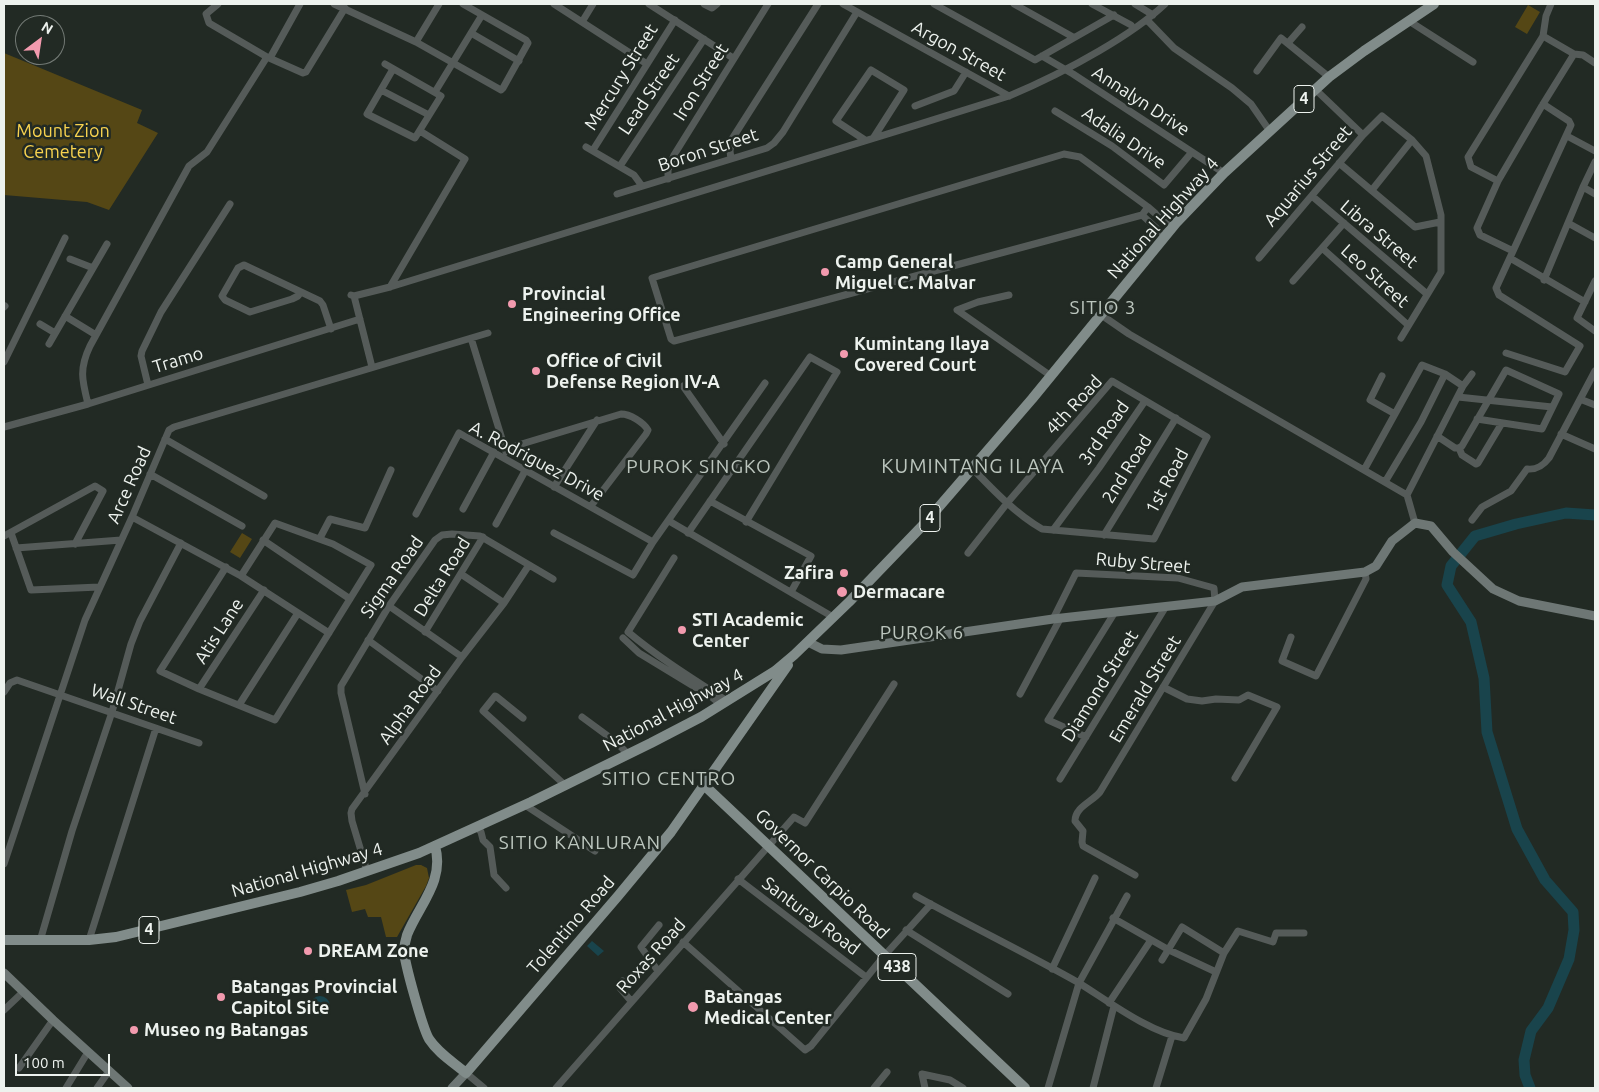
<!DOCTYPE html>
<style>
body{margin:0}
#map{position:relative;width:1599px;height:1092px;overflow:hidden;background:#222a24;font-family:Ubuntu,sans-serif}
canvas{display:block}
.frame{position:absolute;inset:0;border:5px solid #edf2ee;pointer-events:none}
.north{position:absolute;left:15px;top:15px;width:50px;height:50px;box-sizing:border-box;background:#222a24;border:1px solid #737a75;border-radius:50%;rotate:31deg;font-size:14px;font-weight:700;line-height:20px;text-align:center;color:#edf2ee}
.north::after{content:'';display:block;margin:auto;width:18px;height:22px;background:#f29aae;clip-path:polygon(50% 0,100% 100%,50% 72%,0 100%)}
.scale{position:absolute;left:15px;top:1054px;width:95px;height:22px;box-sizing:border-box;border:2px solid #edf2ee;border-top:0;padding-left:6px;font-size:15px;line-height:18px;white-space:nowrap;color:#edf2ee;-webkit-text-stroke:4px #222a24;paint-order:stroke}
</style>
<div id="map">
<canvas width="1599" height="1092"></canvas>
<div class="frame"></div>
<div class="north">N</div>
<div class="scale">100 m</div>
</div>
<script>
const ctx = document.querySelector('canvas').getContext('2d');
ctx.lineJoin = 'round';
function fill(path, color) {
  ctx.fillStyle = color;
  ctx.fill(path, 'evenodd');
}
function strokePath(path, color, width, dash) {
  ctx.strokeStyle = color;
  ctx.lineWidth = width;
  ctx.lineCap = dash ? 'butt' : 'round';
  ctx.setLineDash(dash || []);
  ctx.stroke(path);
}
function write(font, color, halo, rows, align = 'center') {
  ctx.font = font + ' Ubuntu,sans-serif';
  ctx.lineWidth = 5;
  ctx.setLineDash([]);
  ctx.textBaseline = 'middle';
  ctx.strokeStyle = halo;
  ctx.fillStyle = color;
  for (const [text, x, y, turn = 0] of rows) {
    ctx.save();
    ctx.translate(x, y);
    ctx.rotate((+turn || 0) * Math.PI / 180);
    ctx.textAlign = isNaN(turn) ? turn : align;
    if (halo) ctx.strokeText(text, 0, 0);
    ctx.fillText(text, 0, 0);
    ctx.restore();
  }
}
const green = new Path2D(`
 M1528,5L1540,12L1527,34L1515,27Z
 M4,53L142,110L137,123L158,133L109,210L87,202L4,195Z
 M242,533L252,539L240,558L230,552Z
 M416,865H421L427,868L429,878L426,886L397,937H386L381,917H368L365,909L352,912L346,890L366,885Z`);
const water = new Path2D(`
 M592,941L604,951L598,956L587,946Z
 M310 1006a10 10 0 1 1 20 0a10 10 0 1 1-20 0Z`);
const river = new Path2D(`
 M1530,1088L1525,1075L1524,1060L1531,1031L1548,1008L1569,959L1574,930L1573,912L1545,880L1517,829L1487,732L1484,678L1471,622L1447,585L1451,566L1475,536L1516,524L1566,513L1595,515`);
const street = new Path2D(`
 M218,4L206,14L209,23L267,57L303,73L306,72L345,8
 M334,4L416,42L501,90L503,88L528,43L526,40L463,4
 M554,4L647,64
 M649,4L733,58
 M704,4L712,8L717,4
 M843,4L1009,96
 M934,4L1035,60L1114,15
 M1014,4L1073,37
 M1092,4L1131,25
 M1135,4L1153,15
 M1147,20L1174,48L1232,88L1251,104L1269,130
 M1409,21L1473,62
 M582,22L593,4
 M471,33L519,61
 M1543,36L1574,54L1583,55L1595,63
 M416,42L439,4
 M1288,43L1302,27
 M1042,56L1073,74L1224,173
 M270,58L300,4
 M385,64L441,96L415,138L367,114L393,69
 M1257,71L1281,38L1329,77
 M1315,89L1363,135
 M381,90L429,115
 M435,92L482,15
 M915,106L954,91L966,72
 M1055,111L1112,146L1164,185L1192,152
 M1567,136L1595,151
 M865,140L836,121L871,70L904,90L874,137
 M586,147L634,175L642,186
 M593,150L675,20
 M731,159L730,151L732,139L818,4
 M1339,163L1415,227L1440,222
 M620,166L704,39
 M668,179V170L674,155L768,4
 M1498,181L1471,167L1468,157L1543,36L1546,16L1551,4
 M1583,187L1595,194
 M1372,190L1412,140
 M617,194L767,148L774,143L783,132L857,12
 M1312,196L1427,294
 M1148,207L1142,215L674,341L671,339L652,278L1064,154L1080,157L1148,207L1172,228
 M1142,215L1165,236
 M1568,223L1595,238
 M1322,248L1408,325
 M1513,251L1480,235L1477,228L1498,181L1543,104L1574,54
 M1259,258L1363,135L1382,116L1412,140L1426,156L1441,215V272L1401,338
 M1510,258L1585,302
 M70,259L93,268
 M1544,280L1583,187L1595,162
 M1293,281L1344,223
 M1595,281L1577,318L1595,331
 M390,287L465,159L420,131
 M301,292L298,296L292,299L250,312L225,300L222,296L238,268L244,265L320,301L323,305L331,329
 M351,295L354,296L372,367
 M1009,295L978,302L957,310L1051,376
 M354,296L390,287C596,223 803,161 1009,96C1040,83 1070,68 1099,51C1123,37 1145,23 1165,4
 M4,307L5,306
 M1100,314L1129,334L1407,495
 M65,316L96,335
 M40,324L55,333
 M471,338L506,452
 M49,344L107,244
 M1506,353L1565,372L1580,346L1499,295L1496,288L1571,125L1569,121L1543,104
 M4,362L65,238
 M1382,376L1370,400L1395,414
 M148,385L141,356L142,351L161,312L230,204
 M683,386L724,444
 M1458,397L1552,407
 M1580,399L1595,405
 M88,404C82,380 79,369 90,346L189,166L207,152L267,57
 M4,427L88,404L360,319
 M1561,434L1595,449
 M1437,436L1455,448H1459L1462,446L1506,370L1559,394L1542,429L1477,419
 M165,439L264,496
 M1459,448L1462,455L1476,464L1478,463L1502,423
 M505,449L621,414C630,414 643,422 648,430L646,434L591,506
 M1364,470L1422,365L1445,374L1463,386
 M150,474L242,526
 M1385,482L1421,422L1445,374
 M554,487L597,420
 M710,501L811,556L791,592
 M463,509L494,452
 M416,514L459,433L653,542
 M132,517L241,576L329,633
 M1472,520L1482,507L1511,491L1527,469C1537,470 1543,466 1549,458L1595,371
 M669,521L833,617
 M1415,523L1407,495L1463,386L1472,374
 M496,524L525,471
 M1053,530L1099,468L1145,401
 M11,533L31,590L99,587
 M554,533L633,575L653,542L765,383
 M688,533L810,357L837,372L746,522
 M1104,535L1176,418
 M4,536L95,486L103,491L75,544
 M320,538L330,519L365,528L391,470
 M263,540L350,599
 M16,548L121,540
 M968,553L1008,502L1112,381L1207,437L1154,539L1042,529C1016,514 993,490 972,468
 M674,558L628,632C659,658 693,679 727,701
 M226,567L160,671L199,689L275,720L371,565L333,544L275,523L241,576
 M461,574L504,603
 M389,606L462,657
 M1053,619L1076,573L1178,578L1214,588L1215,601L1100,792C1092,802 1075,807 1075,821L1083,831L1082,842L1083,846L1135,875
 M425,632L483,537
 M1291,637L1282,661L1316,676L1366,579L1365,572
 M623,638L639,653L713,698L720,704
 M368,640L438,691
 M1163,687L1187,699L1202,701L1216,699L1239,700L1248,695L1277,707L1235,778
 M199,689L264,590
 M4,692L10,683L17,680L199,743
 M1020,694L1060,619
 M239,705L298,613
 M582,717L616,742L628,754
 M523,718L497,697L495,696L483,711L565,785
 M1086,737L1048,720L1115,612
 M1060,779L1165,608
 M365,794L341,693V686L389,606L435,540L442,535L452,534L480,536L553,579
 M525,805L595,851
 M477,827L481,832L483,840L490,847L494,875L506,888
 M4,864L85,620L132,517L169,430L174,427L488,333
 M367,871L352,821L351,813L352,809L462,657L504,603L529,565
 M738,879L866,977
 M916,896C970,926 1026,953 1079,983C1108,1001 1150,1033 1184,1038L1206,999L1224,953L1238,931L1273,942L1276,933H1304
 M1113,918L1169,950L1216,972
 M906,930L1008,994
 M89,940L156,728
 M40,941L72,831L112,712L131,644L140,621L181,543
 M683,942L805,1050L811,1046L884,956L931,904
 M1162,960L1182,927L1224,953
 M1052,969L1095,878
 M658,971L641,947L659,925
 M623,981L620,988L631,1001
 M1109,1003L1151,940
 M4,1010L23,992
 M19,1068L53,1020
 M466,1073L484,1088
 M66,1088L88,1052
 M97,1088L109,1071
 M556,1088L794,817L805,823L894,684
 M874,1088L887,1072
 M925,1088L922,1074L950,1080L963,1088
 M1048,1088L1079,983L1127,896
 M1093,1088L1114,1006
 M1156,1088L1172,1036`);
const secondary = new Path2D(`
 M808,642L822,649L841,650L1053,619L1215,601L1242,587L1365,572L1376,566L1392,541L1415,523L1431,526L1453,552L1493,589L1519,601L1595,616
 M4,973L53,1020L128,1088
 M452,1088L466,1073`);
const primary = new Path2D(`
 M705,786L1025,1088
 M435,846C445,881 419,905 407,935C406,940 404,945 404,950C404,962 423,1029 429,1039C438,1053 453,1062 466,1073L618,896L671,832L788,665
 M4,940H89L116,937L300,892L338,881L419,853L531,802L651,743L701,717L775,671L794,655L849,602L925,523L1032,399L1176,223L1224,173L1329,77L1364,51L1434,4`);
const markers = [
 [825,272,5,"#f29aae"],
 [512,304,5,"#f29aae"],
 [844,354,5,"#f29aae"],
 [536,371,5,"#f29aae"],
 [844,573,5,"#f29aae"],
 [842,592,6,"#f29aae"],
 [682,630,5,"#f29aae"],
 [308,951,5,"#f29aae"],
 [221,997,5,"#f29aae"],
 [693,1007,6,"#f29aae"],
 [134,1030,5,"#f29aae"]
];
const shields = [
 [1304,99,20],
 [930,518,20],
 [149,930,20],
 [897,967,38]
];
const shieldNames = [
 ["4",1304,99],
 ["4",930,518],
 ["4",149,930],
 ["438",897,967]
];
const streetNames = [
 ["Argon Street",959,51,29],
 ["Mercury Street",621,77,-58],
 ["Iron Street",701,82,-58],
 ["Lead Street",649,94,-56],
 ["Annalyn Drive",1141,101,33],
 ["Adalia Drive",1124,138,34],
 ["Boron Street",708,150,-18],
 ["Aquarius Street",1308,176,-50],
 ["National Highway 4",1163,218,-48],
 ["Libra Street",1379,234,40],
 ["Leo Street",1375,276,42],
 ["Tramo",178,360,-17],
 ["4th Road",1074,405,-47],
 ["3rd Road",1104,433,-55],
 ["A. Rodriguez Drive",537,461,28],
 ["2nd Road",1127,469,-58],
 ["1st Road",1167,481,-62],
 ["Arce Road",129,485,-66],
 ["Ruby Street",1143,563,5],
 ["Sigma Road",392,577,-55],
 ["Delta Road",442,577,-58],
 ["Atis Lane",219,631,-57],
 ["Diamond Street",1100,686,-58],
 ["Emerald Street",1145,689,-59],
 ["Wall Street",134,704,19],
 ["Alpha Road",410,705,-54],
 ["National Highway 4",673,710,-28],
 ["National Highway 4",307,870,-16],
 ["Governor Carpio Road",822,874,44],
 ["Santuray Road",811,916,37],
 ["Tolentino Road",571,925,-49],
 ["Roxas Road",651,956,-48]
];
const parkNames = [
 ["Mount Zion",63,131],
 ["Cemetery",63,152]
];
const poiNames = [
 ["Camp General",835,262],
 ["Miguel C. Malvar",835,283],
 ["Provincial",522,294],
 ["Engineering Office",522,315],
 ["Kumintang Ilaya",854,344],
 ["Covered Court",854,365],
 ["Office of Civil",546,361],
 ["Defense Region IV-A",546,382],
 ["Zafira",834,573,"right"],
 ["Dermacare",853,592],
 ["STI Academic",692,620],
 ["Center",692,641],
 ["DREAM Zone",318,951],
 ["Batangas Provincial",231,987],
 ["Capitol Site",231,1008],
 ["Batangas",704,997],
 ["Medical Center",704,1018],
 ["Museo ng Batangas",144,1030]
];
const neighbourhoodNames = [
 ["SITIO 3",1103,308],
 ["PUROK SINGKO",699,467],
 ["PUROK 6",922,633],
 ["SITIO CENTRO",669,779],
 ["SITIO KANLURAN",580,843]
];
const quarterNames = [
 ["KUMINTANG ILAYA",973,466]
];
fill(green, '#554715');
fill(water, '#19444c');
strokePath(river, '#19444c', 11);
strokePath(street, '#555b59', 7);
strokePath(secondary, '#6e7775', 9);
strokePath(primary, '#818c8a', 10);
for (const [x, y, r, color] of markers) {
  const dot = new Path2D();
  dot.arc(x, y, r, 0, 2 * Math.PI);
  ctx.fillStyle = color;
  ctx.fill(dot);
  strokePath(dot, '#222a24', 2);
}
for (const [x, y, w] of shields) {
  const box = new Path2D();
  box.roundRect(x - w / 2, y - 13.5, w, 27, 4);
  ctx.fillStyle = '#222a24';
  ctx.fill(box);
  strokePath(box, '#edf2ee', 1);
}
write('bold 16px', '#edf2ee', null, shieldNames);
write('18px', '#edf2ee', '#222a24', streetNames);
write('18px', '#f8d34f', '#222a24', parkNames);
write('bold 18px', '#edf2ee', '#222a24', poiNames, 'left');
ctx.letterSpacing = '1px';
write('19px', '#bcc6be', '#222a24', neighbourhoodNames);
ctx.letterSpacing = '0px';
ctx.letterSpacing = '1px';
write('20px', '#bcc6be', '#222a24', quarterNames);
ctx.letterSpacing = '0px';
</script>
